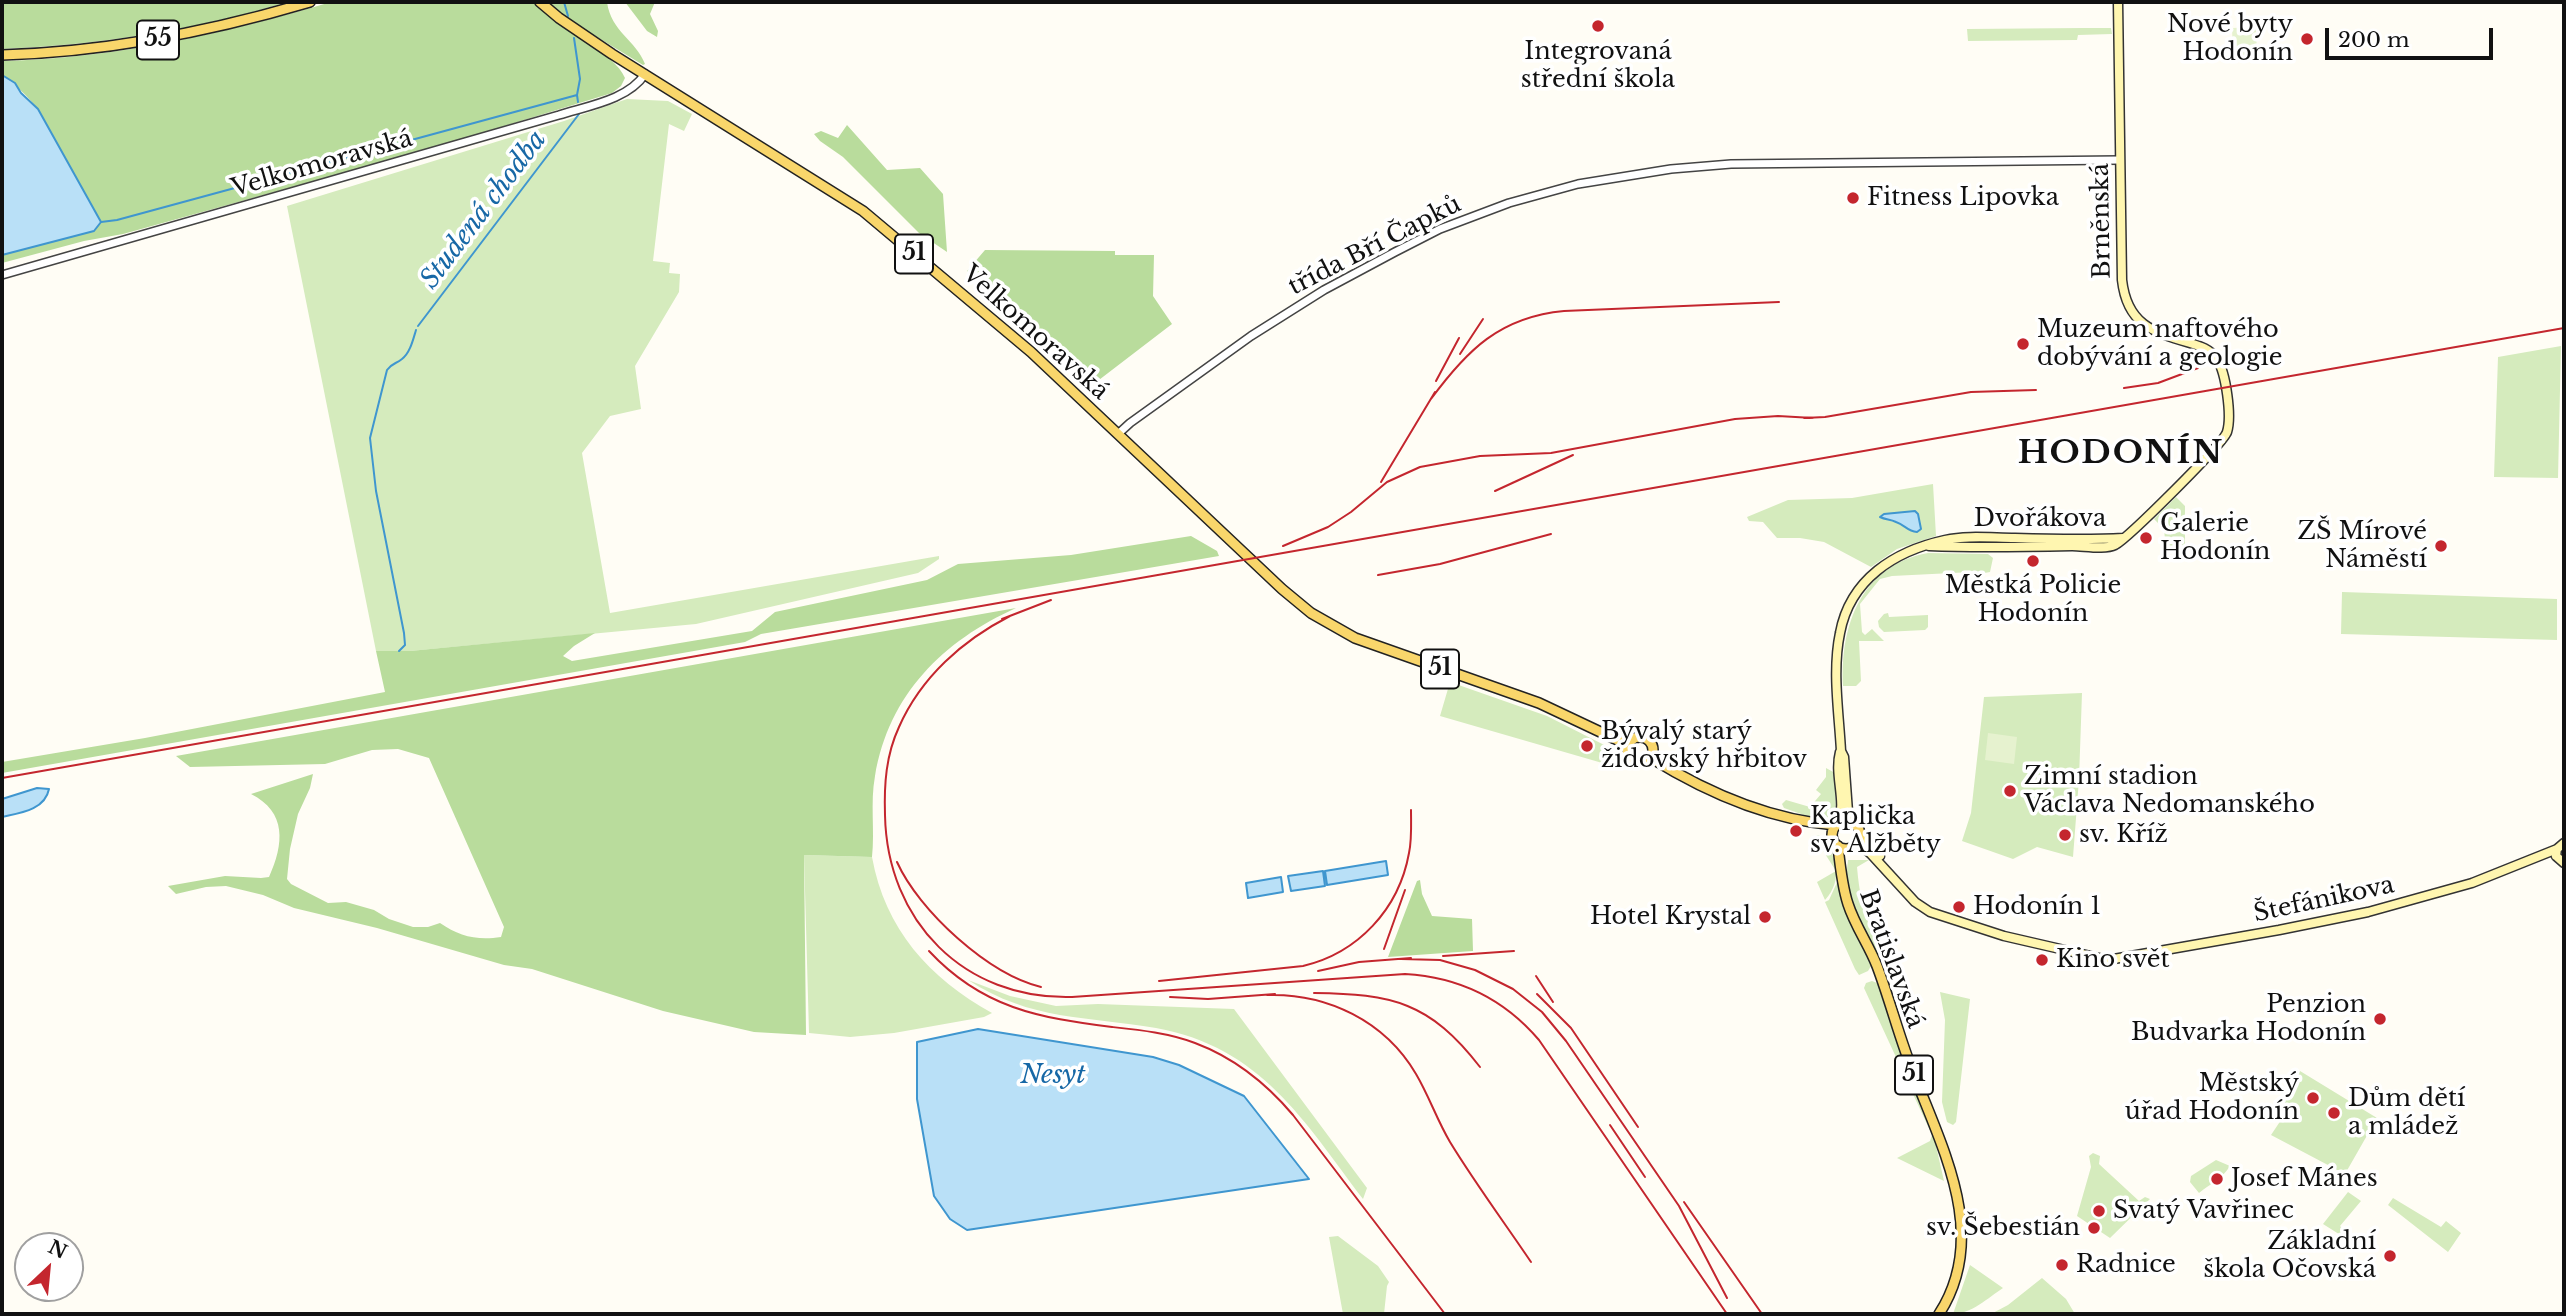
<!DOCTYPE html>
<meta charset="utf-8">
<style>
body{margin:0}
#map{position:relative;width:2566px;height:1316px;overflow:hidden;background:#fffdf5;font-family:"Libre Baskerville",serif}
canvas{display:block}
.frame{position:absolute;inset:0;border:4px solid #111;pointer-events:none}
.north{position:absolute;left:14px;top:1232px;width:70px;height:70px;box-sizing:border-box;background:#fff;border:2px solid #a0a0a0;border-radius:50%;rotate:26deg;font-size:19px;font-weight:700;line-height:28px;text-align:center;color:#111}
.north::after{content:'';display:block;margin:auto;width:24px;height:32px;background:#c4262e;clip-path:polygon(50% 0,100% 100%,50% 72%,0 100%)}
.scale{position:absolute;left:2325px;top:28px;width:168px;height:32px;box-sizing:border-box;border:4px solid #111;border-top:0;padding-left:9px;font-size:21px;line-height:24px;white-space:nowrap;color:#111;-webkit-text-stroke:5px #fff;paint-order:stroke}
</style>
<div id="map">
<canvas width="2566" height="1316"></canvas>
<div class="frame"></div>
<div class="north">N</div>
<div class="scale">200 m</div>
</div>
<script>
const ctx = document.querySelector('canvas').getContext('2d');
ctx.lineJoin = 'round';
function fill(path, color) {
  ctx.fillStyle = color;
  ctx.fill(path, 'evenodd');
}
function strokePath(path, color, width, dash) {
  ctx.strokeStyle = color;
  ctx.lineWidth = width;
  ctx.lineCap = dash ? 'butt' : 'round';
  ctx.setLineDash(dash || []);
  ctx.stroke(path);
}
function write(font, color, halo, rows, align = 'center') {
  ctx.font = font + ' "Libre Baskerville",serif';
  ctx.lineWidth = 7;
  ctx.setLineDash([]);
  ctx.textBaseline = 'middle';
  ctx.strokeStyle = halo;
  ctx.fillStyle = color;
  for (const [text, x, y, turn = 0] of rows) {
    ctx.save();
    ctx.translate(x, y);
    ctx.rotate((+turn || 0) * Math.PI / 180);
    ctx.textAlign = isNaN(turn) ? turn : align;
    if (halo) ctx.strokeText(text, 0, 0);
    ctx.fillText(text, 0, 0);
    ctx.restore();
  }
}
const green = new Path2D(`
 M2083,28H2111L2112,34L2078,35L2077,40L1968,41L1967,29Z
 M627,99L668,101L692,114L684,131L669,124L653,261L670,263L669,273L680,274L679,292L635,366L641,409L610,416L582,453L610,613L939,556V559L918,573L696,624L410,651H376L287,206L564,121Z
 M2561,346L2558,478L2494,477L2498,357Z
 M1933,484L1936,536L1897,549L1871,567L1824,542L1800,538H1777L1763,522L1749,521L1747,517L1788,500L1852,498Z
 M2176,497L2185,506V550H2166L2164,529L2154,519Z
 M1928,553L1988,554L1993,558L1990,572L1979,574L1972,572L1892,576L1880,579L1860,604L1862,632L1865,635L1872,629L1884,641H1859L1861,681L1856,686H1843C1840,626 1861,565 1928,553Z
 M2342,592L2557,599V640L2341,634Z
 M1888,613L1889,617L1928,615V627L1925,630L1884,632L1879,627L1878,621L1884,614Z
 M1450,682L1547,716L1622,754L1626,768L1623,769L1440,716Z
 M2082,693L2079,779L2073,857L2037,847L2013,859L1962,841L1971,813L1984,697Z
 M1826,768L1835,773L1836,816L1831,820H1818L1784,808L1782,804L1786,800L1810,807L1821,794L1816,790L1826,777Z
 M1819,835C1837,853 1844,880 1825,900L1817,882L1836,871L1820,846L1816,847L1813,837Z
 M804,855L872,857C885,929 929,978 992,1013L984,1017L894,1033L850,1037L809,1033Z
 M1848,860H1869L1857,867C1859,891 1863,912 1873,933H1875L1886,959L1878,956C1862,922 1842,900 1848,860Z
 M1839,878L1846,910L1871,966L1868,971L1859,975L1855,969L1825,902L1829,900Z
 M968,980L1010,996L1056,1006L1098,1004L1234,1009L1367,1188L1363,1199C1304,1121 1261,1047 1156,1028C1087,1016 1031,1021 968,980Z
 M1872,981L1877,983L1881,990L1934,1137L1944,1181L1897,1158L1930,1141L1932,1135L1864,988L1866,983Z
 M1940,992L1970,999L1956,1122L1953,1125L1947,1122L1942,1102L1945,1020Z
 M2300,1071L2377,1118L2345,1174L2271,1135L2283,1117L2275,1113Z
 M2093,1153L2100,1156L2099,1164L2139,1201L2145,1197L2150,1199L2110,1238L2077,1216L2091,1167L2089,1156Z
 M2216,1160L2230,1166C2222,1179 2210,1184 2199,1193L2190,1182L2191,1176Z
 M2348,1192L2361,1201L2340,1226L2344,1230L2342,1236L2323,1224Z
 M2393,1198L2441,1227L2446,1221L2461,1233L2448,1252L2388,1205Z
 M1338,1236L1378,1266L1389,1282L1387,1286L1384,1314H1343L1329,1237Z
 M1970,1265L2003,1288C1988,1298 1971,1314 1953,1314Z
 M2042,1278L2066,1299L2075,1314H1991L2008,1305Z`);
const forest = new Path2D(`
 M2,2H288C194,30 99,45 2,49Z
 M331,2H533C555,26 615,52 625,78L621,86L612,93L433,148L123,234L84,241L2,263V255L94,231C76,192 61,149 40,112C35,104 10,78 2,75V61C115,58 223,34 331,2Z
 M547,2H607C611,32 636,40 645,64L643,65L579,26Z
 M625,2H655L650,14L658,31L657,37L647,31Z
 M847,125L887,170L920,168L943,194L947,252L919,233L843,157L820,141L814,134L821,131L838,138Z
 M985,250L1115,251V255H1154L1153,296L1172,324L1095,383L967,271Z
 M1191,536L1217,551L1219,556L761,634L745,642L2,773V762L145,738L385,692L376,651H410L595,633L574,646L563,656L572,661L752,631L775,612L927,580L958,564L1071,555Z
 M1016,608C943,641 889,694 875,776C870,803 875,830 872,857L804,855L806,1035L754,1032L663,1011L532,969L504,965L377,928L294,908L263,895L226,886L206,887L176,894L168,886L225,876L261,878L269,877C284,844 287,812 251,794L313,774L310,788L298,814L290,849L287,879L291,884L328,903L346,902L374,910L389,919L413,927H428L440,923C459,936 477,941 501,937L504,927L429,758L398,749L372,750L325,764L190,767L176,756Z
 M1420,880L1422,894L1432,916L1472,919L1473,951L1388,957L1417,881Z`);
const pitch = new Path2D(`
 M2256,27L2257,55H2233L2232,28Z
 M1988,733L2017,737L2014,764L1985,760Z`);
const water = new Path2D(`
 M2,75L15,83L21,93L38,109L101,222L94,231L2,255Z
 M1915,511L1918,514L1921,529L1917,532C1907,531 1905,525 1896,522C1890,519 1886,520 1880,517L1884,514Z
 M37,788L49,789C45,810 20,813 2,817V799Z
 M1386,861L1388,875L1327,885L1325,871Z
 M1323,871L1325,886L1291,891L1288,876Z
 M1281,877L1283,892L1248,898L1246,883Z
 M978,1029L1153,1057L1179,1065L1244,1096L1309,1179L967,1230L950,1219L934,1196L917,1099V1042Z`);
const stream = new Path2D(`
 M564,2L568,16
 M574,38L580,79L577,95L578,102
 M101,222L117,220L577,95
 M418,326L579,114
 M399,651L405,645L404,633L376,491L370,438L387,370C392,363 396,364 402,359C410,353 413,340 416,330`);
const tertiary = new Path2D(`
 M2,275L559,115C587,106 628,100 645,74
 M1118,434L1130,423L1251,336L1324,290L1395,252L1440,229L1509,203L1578,184L1671,169L1731,164L2120,160`);
const secondary = new Path2D(`
 M1929,546C1976,548 2025,547 2072,546C2084,546 2105,550 2115,545C2128,538 2223,444 2227,432C2232,416 2226,373 2217,359C2210,349 2200,346 2190,343C2152,332 2127,324 2122,280L2118,2
 M1839,822C1846,799 1834,775 1840,752
 M1852,822L1848,812L1844,757L1841,751C1839,713 1832,671 1840,633C1850,579 1895,551 1945,540C1967,535 1993,538 2015,538C2051,539 2087,540 2123,538
 M1860,836L1880,856
 M1854,846L1864,848L1871,854L1915,902L1930,912L2004,936L2108,960L2279,930L2368,912L2472,883L2557,849
 M2556,856L2557,849L2564,843
 M2556,856L2564,863`);
const primary = new Path2D(`
 M540,2L559,18L612,54L863,211L1031,352L1282,589L1311,613L1355,638L1539,703L1628,745
 M2,55C107,52 209,32 310,2
 M1627 750a13 13 0 1 1 26 0a13 13 0 1 1-26 0Z
 M1651,758C1706,792 1770,820 1835,825
 M1832 835a14 14 0 1 1 28 0a14 14 0 1 1-28 0Z
 M1838,846C1840,865 1842,886 1848,904C1855,926 1869,945 1877,966C1891,1003 1900,1041 1915,1077C1944,1152 1989,1237 1939,1314`);
const rail = new Path2D(`
 M1460,354L1483,319
 M1436,381L1459,338
 M2124,388L2158,383L2198,368
 M1431,399C1467,350 1500,317 1564,311L1779,302
 M1804,418L1825,417L1971,392L2036,390
 M1381,482L1435,392
 M1495,491L1573,455
 M1283,546L1328,527L1351,512L1387,482L1420,467L1480,456L1551,453L1735,419L1778,416L1813,418
 M1378,575L1440,564L1551,534
 M1010,616C963,640 921,677 899,727C886,755 884,784 885,815C887,921 964,1000 1072,997L1405,974C1459,977 1504,999 1539,1040L1727,1314
 M1002,619L1051,600
 M2,778L2564,328
 M897,862C919,911 988,974 1041,987
 M1384,949L1405,890
 M929,951C982,1008 1039,1018 1112,1027C1140,1030 1169,1033 1195,1043C1235,1058 1266,1083 1293,1115L1445,1314
 M1443,956L1514,951
 M1401,959L1440,960L1475,970L1513,989L1542,1012L1566,1041L1679,1206L1727,1298
 M1318,971L1359,962L1411,958
 M1536,976L1553,1002
 M1159,981L1303,966C1358,953 1399,909 1409,853C1412,839 1411,824 1411,810
 M1314,993C1392,994 1430,1002 1480,1067
 M1537,994L1571,1028L1638,1127
 M1267,995C1327,993 1385,1021 1416,1074C1429,1096 1437,1120 1450,1142C1475,1183 1504,1222 1531,1262
 M1170,997L1208,999L1275,994
 M1610,1125L1645,1177
 M1684,1202L1762,1314`);
const markers = [
 [1598,26,7,"#c4262e"],
 [2307,39,7,"#c4262e"],
 [1853,198,7,"#c4262e"],
 [2023,344,7,"#c4262e"],
 [2146,538,7,"#c4262e"],
 [2441,546,7,"#c4262e"],
 [2033,561,7,"#c4262e"],
 [1587,746,7,"#c4262e"],
 [2010,791,7,"#c4262e"],
 [1796,831,7,"#c4262e"],
 [2065,835,7,"#c4262e"],
 [1959,907,7,"#c4262e"],
 [1765,917,7,"#c4262e"],
 [2042,960,7,"#c4262e"],
 [2380,1019,7,"#c4262e"],
 [2313,1098,7,"#c4262e"],
 [2334,1113,7,"#c4262e"],
 [2217,1179,7,"#c4262e"],
 [2099,1211,7,"#c4262e"],
 [2094,1228,7,"#c4262e"],
 [2390,1256,7,"#c4262e"],
 [2062,1265,7,"#c4262e"]
];
const shields = [
 [158,40,42],
 [914,254,38],
 [1440,669,38],
 [1914,1075,38]
];
const shieldNames = [
 ["55",158,40],
 ["51",914,254],
 ["51",1440,669],
 ["51",1914,1075]
];
const poiNames = [
 ["Nové byty",2293,25,"right"],
 ["Hodonín",2293,53,"right"],
 ["Integrovaná",1598,52,"center"],
 ["střední škola",1598,80,"center"],
 ["Fitness Lipovka",1867,198],
 ["Muzeum naftového",2037,330],
 ["dobývání a geologie",2037,358],
 ["Galerie",2160,524],
 ["Hodonín",2160,552],
 ["ZŠ Mírové",2427,532,"right"],
 ["Náměstí",2427,560,"right"],
 ["Městká Policie",2033,586,"center"],
 ["Hodonín",2033,614,"center"],
 ["Bývalý starý",1601,732],
 ["židovský hřbitov",1601,760],
 ["Zimní stadion",2024,777],
 ["Václava Nedomanského",2024,805],
 ["Kaplička",1810,817],
 ["sv. Alžběty",1810,845],
 ["sv. Kříž",2079,835],
 ["Hodonín 1",1973,907],
 ["Hotel Krystal",1751,917,"right"],
 ["Kino svět",2056,960],
 ["Penzion",2366,1005,"right"],
 ["Budvarka Hodonín",2366,1033,"right"],
 ["Městský",2299,1084,"right"],
 ["úřad Hodonín",2299,1112,"right"],
 ["Dům dětí",2348,1099],
 ["a mládež",2348,1127],
 ["Josef Mánes",2231,1179],
 ["Svatý Vavřinec",2113,1211],
 ["sv. Šebestián",2080,1228,"right"],
 ["Základní",2376,1242,"right"],
 ["škola Očovská",2376,1270,"right"],
 ["Radnice",2076,1265]
];
const streetNames = [
 ["Velkomoravská",322,164,-16],
 ["Brněnská",2102,221,-91],
 ["třída Bří Čapků",1375,246,-27],
 ["Velkomoravská",1035,333,42],
 ["Dvořákova",2040,519],
 ["Štefánikova",2324,900,-12],
 ["Bratislavská",1891,959,70]
];
const waterNames = [
 ["Studená chodba",484,210,-53],
 ["Nesyt",1053,1076]
];
const districtNames = [
 ["HODONÍN",2121,454]
];
fill(green, '#d5ebbd');
fill(forest, '#b9dc9c');
fill(pitch, '#e6f2cf');
fill(water, '#b9e0f7');
strokePath(water, '#3f96cf', 2);
strokePath(stream, '#3f96cf', 2);
strokePath(tertiary, '#444', 10);
strokePath(secondary, '#333', 11);
strokePath(primary, '#222', 12);
strokePath(tertiary, '#fff', 7);
strokePath(secondary, '#fff6b0', 8);
strokePath(primary, '#f9d66b', 9);
strokePath(rail, '#c4262e', 2);
for (const [x, y, r, color] of markers) {
  const dot = new Path2D();
  dot.arc(x, y, r, 0, 2 * Math.PI);
  ctx.fillStyle = color;
  ctx.fill(dot);
  strokePath(dot, '#fff', 2.5);
}
for (const [x, y, w] of shields) {
  const box = new Path2D();
  box.roundRect(x - w / 2, y - 19.5, w, 39, 5);
  ctx.fillStyle = '#fff';
  ctx.fill(box);
  strokePath(box, '#111', 2);
}
write('bold 23px', '#111', null, shieldNames);
write('24px', '#111', '#fff', poiNames, 'left');
write('24px', '#111', '#fff', streetNames);
write('italic 26px', '#1768a6', '#fff', waterNames);
ctx.letterSpacing = '2px';
write('bold 32px', '#111', '#fff', districtNames);
ctx.letterSpacing = '0px';
</script>
